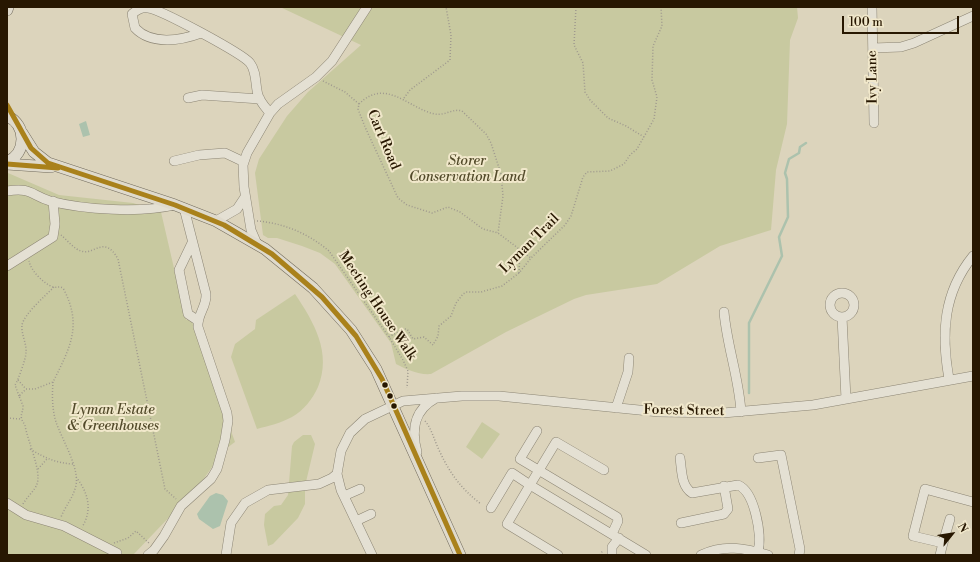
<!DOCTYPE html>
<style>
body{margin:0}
#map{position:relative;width:980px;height:562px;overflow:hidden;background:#dcd4bc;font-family:"Libre Bodoni",serif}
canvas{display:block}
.frame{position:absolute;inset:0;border:8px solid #271701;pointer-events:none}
.north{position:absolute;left:932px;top:514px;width:40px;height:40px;-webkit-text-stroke:3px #f1e8cb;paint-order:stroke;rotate:60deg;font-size:11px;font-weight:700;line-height:16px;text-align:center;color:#271701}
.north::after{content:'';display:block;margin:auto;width:14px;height:18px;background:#271701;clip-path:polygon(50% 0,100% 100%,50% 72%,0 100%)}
.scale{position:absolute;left:842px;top:16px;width:117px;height:18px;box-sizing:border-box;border:2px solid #271701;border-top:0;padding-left:5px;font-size:12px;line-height:14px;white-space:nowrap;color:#271701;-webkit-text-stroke:3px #f1e8cb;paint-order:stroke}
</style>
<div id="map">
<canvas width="980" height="562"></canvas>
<div class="frame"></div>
<div class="north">N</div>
<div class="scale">100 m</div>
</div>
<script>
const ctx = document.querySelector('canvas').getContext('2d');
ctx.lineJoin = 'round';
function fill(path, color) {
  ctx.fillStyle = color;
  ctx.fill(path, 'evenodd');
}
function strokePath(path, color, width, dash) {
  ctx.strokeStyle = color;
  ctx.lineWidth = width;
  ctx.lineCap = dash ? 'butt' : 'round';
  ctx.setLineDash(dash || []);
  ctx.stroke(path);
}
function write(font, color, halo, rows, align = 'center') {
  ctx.font = font + ' "Libre Bodoni",serif';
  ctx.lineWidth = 4;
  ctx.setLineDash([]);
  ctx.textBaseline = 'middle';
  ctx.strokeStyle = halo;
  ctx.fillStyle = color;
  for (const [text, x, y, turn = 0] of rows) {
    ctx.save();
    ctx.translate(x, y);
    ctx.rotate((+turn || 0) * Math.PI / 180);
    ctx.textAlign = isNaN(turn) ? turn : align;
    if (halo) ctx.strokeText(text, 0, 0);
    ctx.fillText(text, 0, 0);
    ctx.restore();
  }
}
const green = new Path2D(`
 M280,7H797L798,18L790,40L787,124L776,170L771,230L720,246L657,284L586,295L574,299L506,332L431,374C418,375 408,370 396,364L391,343L335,264L320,253L302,246L277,238H268L263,235L255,173L259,159L287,116L308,92L361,45Z
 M8,173L59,195L133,203L161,212L186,320L191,319L235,442L224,450L198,487L133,555H7Z
 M295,294C314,322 332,353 318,387C312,400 304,410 292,417C281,423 268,426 257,429L231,357L235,344L255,329L256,320Z
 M482,422L500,434L482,459L466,447Z
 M303,435H311L315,444L305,486V504L298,518L273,544L268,546L264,525L265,514L274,506L281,505L288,495L292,446L294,442Z`);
const water = new Path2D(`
 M86,121L90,135L83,137L79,124Z
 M216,493L223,495L228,501L220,526L213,529L199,519L197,514L210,496Z`);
const stream = new Path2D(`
 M749,393V323L782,256L779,237L788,217L787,179L785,173L789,159L799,153L800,147L806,143`);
const path = new Path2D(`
 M576,7L574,45L583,63L585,92L590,100L608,118L626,126L644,137
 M323,81L345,92L359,104L358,109L365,127L398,198L407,205L432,213L448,207L460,212L483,229L498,233L531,258
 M404,98L410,90L450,60L451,35L446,7
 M359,104C386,77 409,109 435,114C445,116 453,108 462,111L486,134L491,143L501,174L503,196L498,233
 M257,221C284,223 309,234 329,251L389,337L403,360L408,371L407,388
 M61,235C67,240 74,249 81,251C94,256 104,234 118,259L165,489L176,499
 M519,273L520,251
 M389,337L403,329H407L413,339L424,337L433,345L438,336L439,326L451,316L456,303L463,294L467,292H481L502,286L519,273L531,258L565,225L571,216L583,177L587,172L610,171L624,164L630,155L637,149L654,119L657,97L652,80L653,46L662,26L661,7
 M18,380L26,389
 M53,382C52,395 52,409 56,422C62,440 82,471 75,489C72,499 65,507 61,517
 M19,396L15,385C18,381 26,358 26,353C27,344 21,334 22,325C24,314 46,295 54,287
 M7,418L21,419
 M425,421C432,429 434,440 439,450C449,472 461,489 481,504
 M30,449C45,458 56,463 73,464
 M38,469L47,459
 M76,477C88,492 93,510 82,527
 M23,504C27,497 35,490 37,484C42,471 27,440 25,425C18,415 23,415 23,406C22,403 20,398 19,396L26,389H35L53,382C70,348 83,325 63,288C59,286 57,288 53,287C44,284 31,271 29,261
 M114,543L128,538L136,531L150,544
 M600,555L603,550`);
const minor = new Path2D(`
 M872,7L874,123
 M201,33C180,41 151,45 135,28L132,14C137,10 141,7 148,8C160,9 243,54 250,63C257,72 255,85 258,95C260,102 266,108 270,113
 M873,48L901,47L914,43L973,16
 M188,98L202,95L260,99
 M174,161L199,155L225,153L244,162
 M7,191C31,187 31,195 50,201C84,210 142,213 175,205
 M216,221L237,209L245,197
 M192,243L179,270L188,314L197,320
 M257,244L251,230L244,187L243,165L247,153L270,113L278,104L316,77L332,61L367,7
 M7,266L53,237L55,224L53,201
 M830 305a12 12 0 1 1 24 0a12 12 0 1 1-24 0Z
 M724,312C727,346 739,378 741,412
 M842,317L846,399
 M949,379C941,334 943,293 973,256
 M616,408L628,372L629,358
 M537,431L520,459L617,517L618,521L612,534
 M417,452C411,429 414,410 436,398
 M680,458C682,471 681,486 692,493L738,485C755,492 762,535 758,552
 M758,458L781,455L800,549L799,555
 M604,470L556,442L530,485L646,555
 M337,474L341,490L372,555
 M344,496L360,489
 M7,503L26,515L64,526L117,553
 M491,508L512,473L530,485L507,524L558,555
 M356,521L371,514
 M681,523L724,514L728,509L724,486
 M943,543L950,519
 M148,555L154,550L164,536L181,506L211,479L217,469L225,440L228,421L227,413L198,327C197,314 207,307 206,294L184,208
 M226,555L231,523L245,503L268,490L319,484L332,478L337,474L341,451L350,433L365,419L403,401L462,396H499L659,412L723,413L813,405L973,376
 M612,555V547L619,538
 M701,555C724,544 744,548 768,555
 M940,555L943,543L913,536L925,489L973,502`);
const major = new Path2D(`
 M7,10L8,7
 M7,116C27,125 27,153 7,162
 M22,133L34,152L48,163L175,205L216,221L265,249L313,288L351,330L376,369L460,555
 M7,164L51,167`);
const bus1 = new Path2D(`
 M7,105L31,148L48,163L175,205L224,225L272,254L322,297L356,336L382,379L460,555
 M7,164L58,168`);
const markers = [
 [385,385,3.5,"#271701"],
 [390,396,3.5,"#271701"],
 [394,406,3.5,"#271701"]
];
const streetNames = [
 ["Ivy Lane",873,77,-91],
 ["Cart Road",383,140,67],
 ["Lyman Trail",530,244,-45],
 ["Meeting House Walk",377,306,56],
 ["Forest Street",684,411,1]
];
const parkNames = [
 ["Storer",467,162],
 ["Conservation Land",467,178],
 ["Lyman Estate",113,411],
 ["& Greenhouses",113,427]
];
fill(green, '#c8c9a0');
fill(water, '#acc2ad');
strokePath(stream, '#acc2ad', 2.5);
strokePath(minor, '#8c8574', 10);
strokePath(major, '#726b5c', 12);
strokePath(path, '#9f998e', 1.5, [1, 2]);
strokePath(minor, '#e4e0d3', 9);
strokePath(major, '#dfdacc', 11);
strokePath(bus1, '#a9811b', 5);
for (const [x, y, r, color] of markers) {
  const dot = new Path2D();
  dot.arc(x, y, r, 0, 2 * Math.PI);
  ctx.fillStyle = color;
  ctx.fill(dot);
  strokePath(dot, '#f1e8cb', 1.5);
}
write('14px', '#271701', '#f1e8cb', streetNames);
write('italic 14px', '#524a2a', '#f1e8cb', parkNames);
</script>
